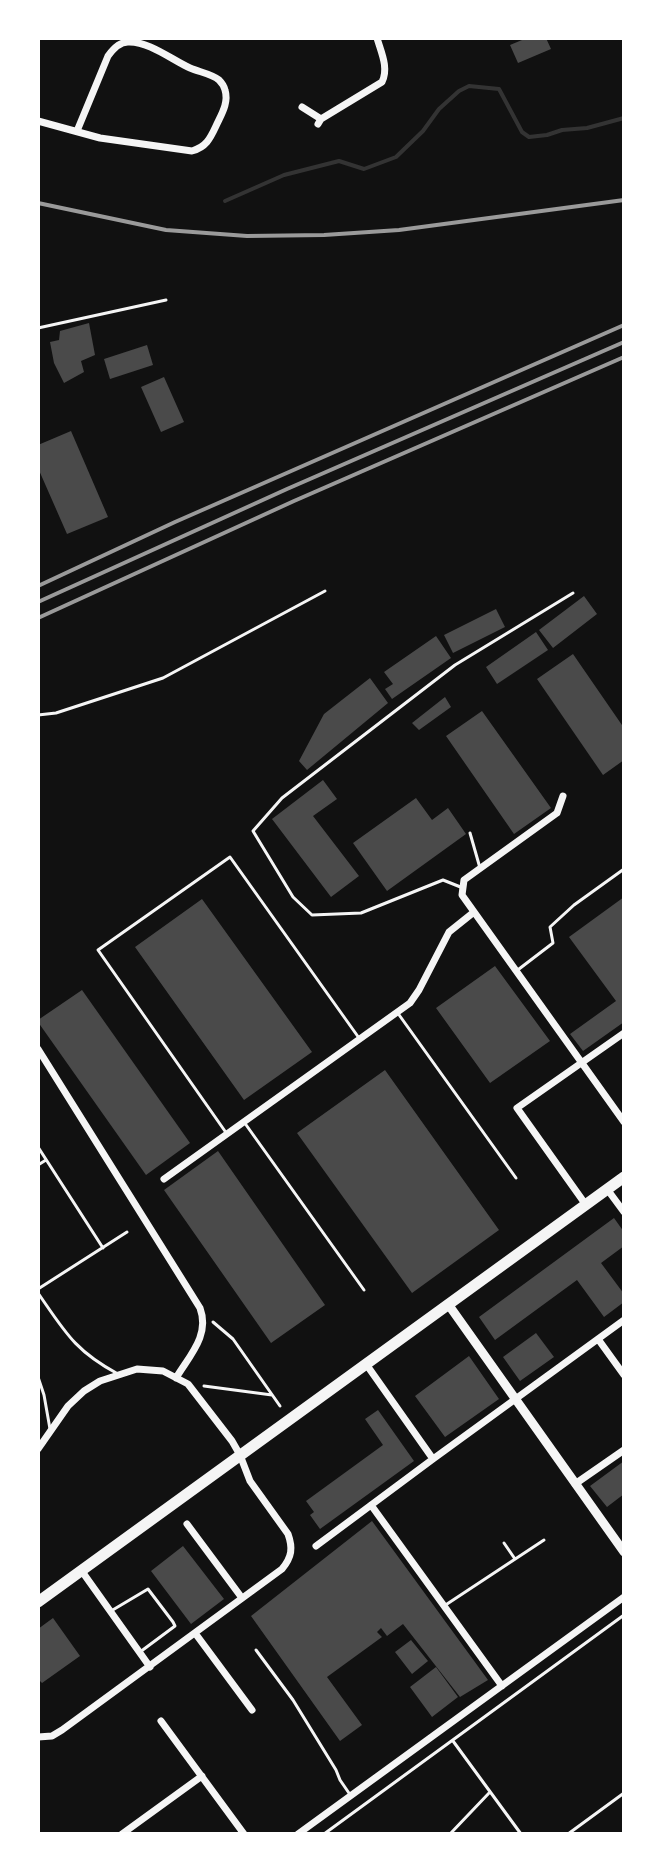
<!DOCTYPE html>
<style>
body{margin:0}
#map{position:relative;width:662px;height:1872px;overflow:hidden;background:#111;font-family:Arial,sans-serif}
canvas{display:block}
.frame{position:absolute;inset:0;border:40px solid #fff;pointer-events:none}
</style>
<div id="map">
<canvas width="662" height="1872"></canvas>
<div class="frame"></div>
</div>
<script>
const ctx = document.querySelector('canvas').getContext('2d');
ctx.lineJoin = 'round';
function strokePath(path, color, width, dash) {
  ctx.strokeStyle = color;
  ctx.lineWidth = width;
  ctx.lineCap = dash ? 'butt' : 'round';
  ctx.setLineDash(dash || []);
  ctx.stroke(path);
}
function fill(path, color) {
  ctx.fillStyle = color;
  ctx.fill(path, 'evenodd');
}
const stream = new Path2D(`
 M225,201L284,175L339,161L364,169L396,157L423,131L439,109L459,91L469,86L499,89L522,132L529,137L547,135L562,130L587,128L624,118`);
const building = new Path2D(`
 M522,38H546L551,49L518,63L510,45L522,40Z
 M89,323L95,355L81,361L84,372L64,383L54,363L50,342L59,340L60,331Z
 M147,345L153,365L110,379L104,359Z
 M164,377L184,422L161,432L141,387Z
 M71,431L108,517L67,534L38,468V445Z
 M584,596L597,614L553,648L539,630Z
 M496,609L505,627L453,653L444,635Z
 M536,632L548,650L497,684L486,667Z
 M436,636L451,658L392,699L385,689L393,684L384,672Z
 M573,654L624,728V760L603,775L537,679Z
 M370,678L388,703L307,770L299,761L324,714Z
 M445,697L451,707L419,730L412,723Z
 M482,711L551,808L514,834L446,736Z
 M323,780L337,799L313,816L359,876L331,897L272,819Z
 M416,798L432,820L448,808L466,834L387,891L353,843Z
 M624,897V1022L583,1051L570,1034L616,1001L569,937Z
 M202,899L312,1052L244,1100L135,947Z
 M495,966L550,1041L490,1083L436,1008Z
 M82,990L190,1143L146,1175L38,1022V1020Z
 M385,1070L499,1230L412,1293L297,1133Z
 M218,1151L325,1305L271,1343L164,1190Z
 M614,1218L624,1232V1246L601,1263L624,1294V1302L604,1317L577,1280L495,1340L479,1317Z
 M536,1333L554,1357L520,1381L503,1357Z
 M469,1356L499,1399L445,1437L415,1396Z
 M378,1410L414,1461L320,1529L310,1515L314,1512L306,1501L383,1445L365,1419Z
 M624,1461V1494L607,1507L590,1486Z
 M372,1521L488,1680L460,1697L403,1624L387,1636L381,1628L377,1632L382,1637L327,1677L362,1725L340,1741L251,1616Z
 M183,1546L224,1599L191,1624L151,1571Z
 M53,1618L80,1656L42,1683L38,1679V1629Z
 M411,1640L428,1661L412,1674L395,1652Z
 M436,1667L458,1697L432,1717L410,1687Z`);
const path = new Path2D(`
 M213,1322L233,1339L280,1406
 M204,1386L272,1395
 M453,1741L521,1834
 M324,1834L624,1615
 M450,1834L490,1792
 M568,1834L624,1793`);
const service = new Path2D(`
 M38,328L166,300
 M38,715L56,713L163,678L325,591
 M470,833L480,868
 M463,888L443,880L361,913L312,915L293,897L253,831L282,798L455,665L573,593
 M519,969L553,943L550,927L574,905L624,869
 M397,1012L516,1178
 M244,1122L364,1290
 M227,1134L98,950L230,857L359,1038
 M38,1147L103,1248
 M38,1165L46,1160
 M38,1289L127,1232
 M38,1293C65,1332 75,1351 118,1374
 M38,1377L44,1395L50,1429
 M504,1543L515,1559
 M444,1606L544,1540
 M111,1611L148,1589L173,1622L175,1626L140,1652
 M256,1650L293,1700L336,1770L340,1780L351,1796`);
const minor = new Path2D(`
 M302,107L321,119
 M38,121L100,138L192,151C206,147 210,139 216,126C221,115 229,103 225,90C224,86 222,83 219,80C212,74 199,72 190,68C172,60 149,41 128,42C119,42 113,49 108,56L77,131
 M318,124L321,119L382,82C389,68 381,52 377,38
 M563,796L557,813L464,880L462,895L624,1122
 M38,1049L200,1308C210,1335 190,1355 176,1378
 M164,1179L410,1003L419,990L449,932L474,912
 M607,1189L624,1212
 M586,1205L517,1108L624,1033
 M598,1339L624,1375
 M366,1364L433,1459
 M38,1449L68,1406L84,1391L100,1381L137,1369L163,1371L188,1384L232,1441L240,1455L250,1481L288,1534C293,1548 292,1557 282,1569L62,1730L52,1736L38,1737
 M575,1484L624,1450
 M371,1505L502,1686
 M187,1524L242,1598
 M316,1546L433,1459L624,1320
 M81,1570L150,1667
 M195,1633L252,1710
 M161,1721L244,1834
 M122,1834L202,1776
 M298,1834L624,1597`);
const tertiary = new Path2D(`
 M448,1304L624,1552`);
const trunk = new Path2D(`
 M38,1602L624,1177`);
const rail = new Path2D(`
 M38,203L166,230L247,236L324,235L399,230L624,200
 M38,586L175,522L624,325
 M38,602L287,489L624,342
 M38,618L294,501L624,357`);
strokePath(stream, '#333', 4);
fill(building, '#4a4a4a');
strokePath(path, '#f5f5f5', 3);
strokePath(service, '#f5f5f5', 3);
strokePath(minor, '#f5f5f5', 7);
strokePath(tertiary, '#f5f5f5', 9);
strokePath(trunk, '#f5f5f5', 11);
strokePath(rail, '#9a9a9a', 4);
</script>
